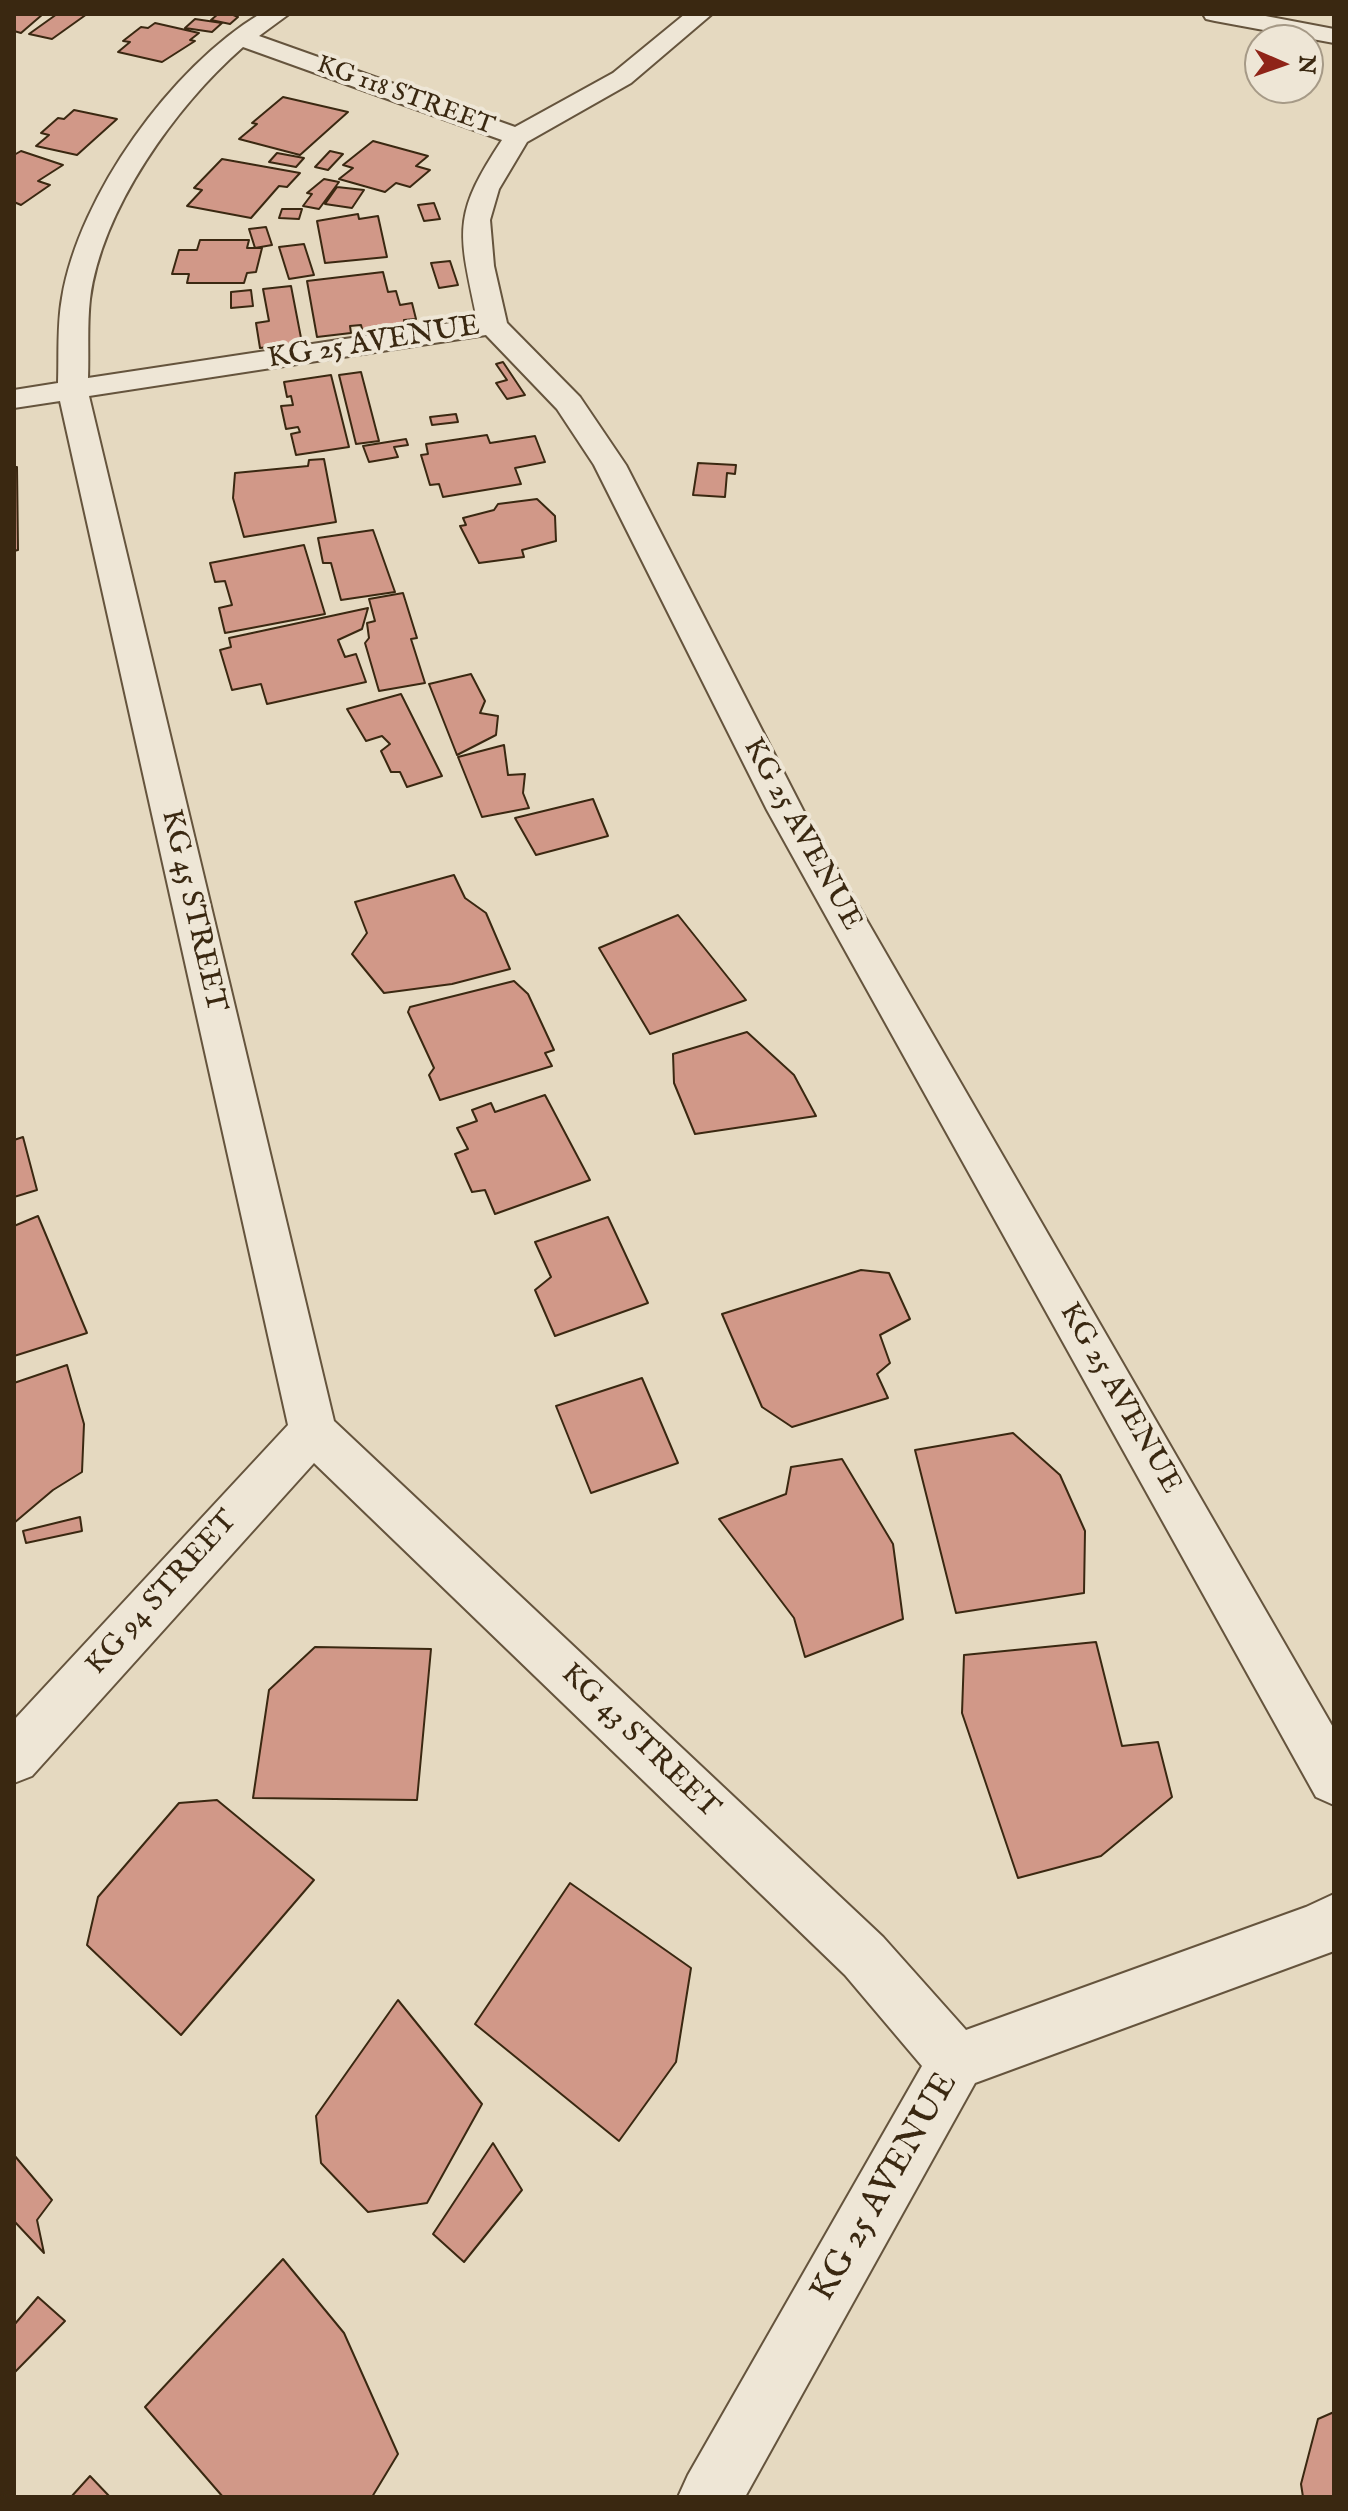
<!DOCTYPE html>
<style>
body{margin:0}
#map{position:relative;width:1348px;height:2511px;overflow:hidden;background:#e5d9c0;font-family:"IM FELL English",serif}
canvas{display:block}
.frame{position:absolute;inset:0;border:16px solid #3a2811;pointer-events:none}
.north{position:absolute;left:1244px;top:24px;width:80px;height:80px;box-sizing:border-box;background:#eee6d6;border:2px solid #a69a87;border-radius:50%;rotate:92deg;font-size:22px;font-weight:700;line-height:32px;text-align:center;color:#3a2811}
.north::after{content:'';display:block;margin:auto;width:28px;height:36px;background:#8f2418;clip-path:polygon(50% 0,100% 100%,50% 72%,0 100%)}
</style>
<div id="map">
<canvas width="1348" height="2511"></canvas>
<div class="frame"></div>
<div class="north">N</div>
</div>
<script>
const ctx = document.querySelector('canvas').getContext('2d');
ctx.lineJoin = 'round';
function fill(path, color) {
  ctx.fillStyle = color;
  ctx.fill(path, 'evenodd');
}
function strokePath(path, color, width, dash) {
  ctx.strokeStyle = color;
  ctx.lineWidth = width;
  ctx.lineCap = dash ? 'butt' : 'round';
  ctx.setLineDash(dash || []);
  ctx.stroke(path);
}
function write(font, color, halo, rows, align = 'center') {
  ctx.font = font + ' "IM FELL English",serif';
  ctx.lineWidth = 8;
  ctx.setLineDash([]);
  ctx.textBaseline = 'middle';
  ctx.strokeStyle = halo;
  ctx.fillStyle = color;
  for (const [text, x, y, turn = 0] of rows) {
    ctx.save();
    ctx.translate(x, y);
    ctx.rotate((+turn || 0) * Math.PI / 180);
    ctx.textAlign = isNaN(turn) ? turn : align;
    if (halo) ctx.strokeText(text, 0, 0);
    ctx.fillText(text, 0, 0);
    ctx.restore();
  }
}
const building = new Path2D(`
 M14,14H43L21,33L14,31Z
 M57,14H87L52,39L29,34Z
 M218,14H231L238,17L230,24L211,20Z
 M195,19L222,23L212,32L185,28Z
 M155,23L199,33L190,40L195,41L162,62L118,52L130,42L123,41L141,27L148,28Z
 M283,97L348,112L300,155L239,139L257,124L252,123Z
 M74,110L117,119L77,155L36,146L49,135L41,133L58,118L64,119Z
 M373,141L428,156L416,166L430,170L410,187L396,183L385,192L339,179L353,168L343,165Z
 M21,151L63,165L38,181L50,185L21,205L14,202V155Z
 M330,151L343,154L328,170L315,167Z
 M277,153L304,158L296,167L269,162Z
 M222,159L300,173L287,187L279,186L251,218L187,206L202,190L194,188Z
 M324,179L339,182L319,209L303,206L312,194L307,193Z
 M337,187L364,190L352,208L325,204Z
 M434,203L440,219L424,221L418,205Z
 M282,209H302L299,219L279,218Z
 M358,214L359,219L378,216L387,257L325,263L317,221Z
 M266,227L272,245L255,248L249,229Z
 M200,240H249L247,248H262L256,272L247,273L244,283H187L189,274H172L179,250H197Z
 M304,244L314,275L289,279L279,247Z
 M450,261L458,285L439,288L431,263Z
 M383,272L388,292L396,291L400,305L412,303L416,319L404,320L406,328L363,333L361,325L350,326L351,333L317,337L307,281Z
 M291,286L302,343L260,348L256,323L269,321L263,289Z
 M251,290L253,306L231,308V292Z
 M503,362L525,395L507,399L496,383L507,380L496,364Z
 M361,372L379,441L356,444L339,375Z
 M331,375L349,447L296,455L291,434L300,432L298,427L286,429L281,406L293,405L291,396L287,397L284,382Z
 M456,414L458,422L432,425L430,417Z
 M487,435L490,443L535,436L545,462L515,468L521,484L443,497L439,484L430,485L421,455L428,454L426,444Z
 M406,439L408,445L394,447L398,457L369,462L363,446Z
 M324,459L336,522L244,537L233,498L235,473L308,466L309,460Z
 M698,463L736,465L735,474L727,473L725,497L693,495Z
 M14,467H17L18,550L14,551Z
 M537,499L555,516L556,541L522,550L524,557L479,563L460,526L466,525L463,518L494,510L498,504Z
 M373,530L395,592L341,600L331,563H323L318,538Z
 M304,545L325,614L225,633L219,608L232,605L225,581L215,582L210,563Z
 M403,593L417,638L411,639L425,683L379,691L365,643L369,638L367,623L375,621L369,599Z
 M368,608L362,629L338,640L345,657L356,654L366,682L267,704L261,684L232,690L220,650L231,647L229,638Z
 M471,674L485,701L480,713L498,716L496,735L457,755L429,684Z
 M401,694L442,776L407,787L400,772H391L381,751L390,744L382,736L366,741L347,709Z
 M504,745L508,775L525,774L523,793L529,808L482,817L458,757Z
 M593,799L608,836L536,855L515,818Z
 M454,875L465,898L486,913L510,969L452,984L384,993L352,954L367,933L355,902Z
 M678,915L746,1000L650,1034L599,948Z
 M514,981L528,994L554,1050L545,1053L552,1066L440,1100L429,1075L434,1068L408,1012L410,1007Z
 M747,1032L794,1075L816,1116L695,1134L674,1083L673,1054Z
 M545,1095L590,1180L495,1214L485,1190L472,1192L455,1154L468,1149L457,1128L477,1121L472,1110L491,1103L495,1112Z
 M23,1137L37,1190L14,1197V1140Z
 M38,1216L87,1333L14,1356V1226Z
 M608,1217L648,1303L555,1336L535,1290L551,1277L535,1242Z
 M861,1270L889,1273L910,1319L880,1335L890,1363L877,1374L888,1398L792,1427L762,1407L722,1314Z
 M67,1365L84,1424L82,1472L53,1490L14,1523V1383Z
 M642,1378L678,1463L591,1493L556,1406Z
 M1013,1433L1060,1475L1085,1531L1084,1593L956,1613L915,1450Z
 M842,1459L893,1544L903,1619L805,1657L794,1618L719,1519L786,1494L791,1467Z
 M80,1517L82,1531L26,1543L23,1531Z
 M1096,1642L1122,1746L1158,1742L1172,1797L1101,1856L1018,1878L962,1713L964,1655Z
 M315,1647L431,1649L417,1800L253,1798L269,1690Z
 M217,1800L314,1880L181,2035L87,1945L98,1897L179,1803Z
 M570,1883L691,1968L676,2062L619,2141L475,2024Z
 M398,2000L482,2104L427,2203L368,2212L321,2163L316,2116Z
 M493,2143L522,2190L464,2262L433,2234Z
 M14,2155L52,2200L37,2220L44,2253L14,2221Z
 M283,2259L344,2333L398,2454L372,2497H223L145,2407Z
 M38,2297L65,2321L14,2373V2325Z
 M1334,2412V2497H1303L1301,2484L1318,2419Z
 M90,2476L110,2497H71Z`);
const minor = new Path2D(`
 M260,14H289L259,36L515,127L613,73L685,14H712L631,83L527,142L499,189L490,220L494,266L507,323L580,397L626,465L803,810L1334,1729V1805L1316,1797L767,810L594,465L557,409L486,335L89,396L334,1421L883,1937L966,2030L1306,1907L1334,1894V1951L975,2083L745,2497H678L688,2475L922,2066L845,1975L314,1463L32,1776L14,1783V1720L288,1425L60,401L14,408V390L58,383C59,355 57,325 62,298C79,195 172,67 260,14ZM243,47L502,140C451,217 459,232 477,319L88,378C89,352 87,325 90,299C102,208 176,106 243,47Z
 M1203,14H1255L1334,29V43L1215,21L1206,19Z`);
const farStreetnames = [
 ["KG 118 STREET",405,97,20]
];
const streetNames = [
 ["KG 25 AVENUE",374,344,-9],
 ["KG 25 AVENUE",801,835,61],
 ["KG 45 STREET",192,911,77],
 ["KG 25 AVENUE",1119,1399,60],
 ["KG 94 STREET",163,1594,-48],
 ["KG 43 STREET",639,1742,44]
];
const nearStreetnames = [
 ["KG 25 AVENUE",886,2188,-60]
];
fill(building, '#d19888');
strokePath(building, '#3a2811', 2);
strokePath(minor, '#65543d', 4);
fill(minor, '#eee6d6');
write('26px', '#3a2811', '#eee6d6', farStreetnames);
write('30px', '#3a2811', '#eee6d6', streetNames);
write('36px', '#3a2811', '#eee6d6', nearStreetnames);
</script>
